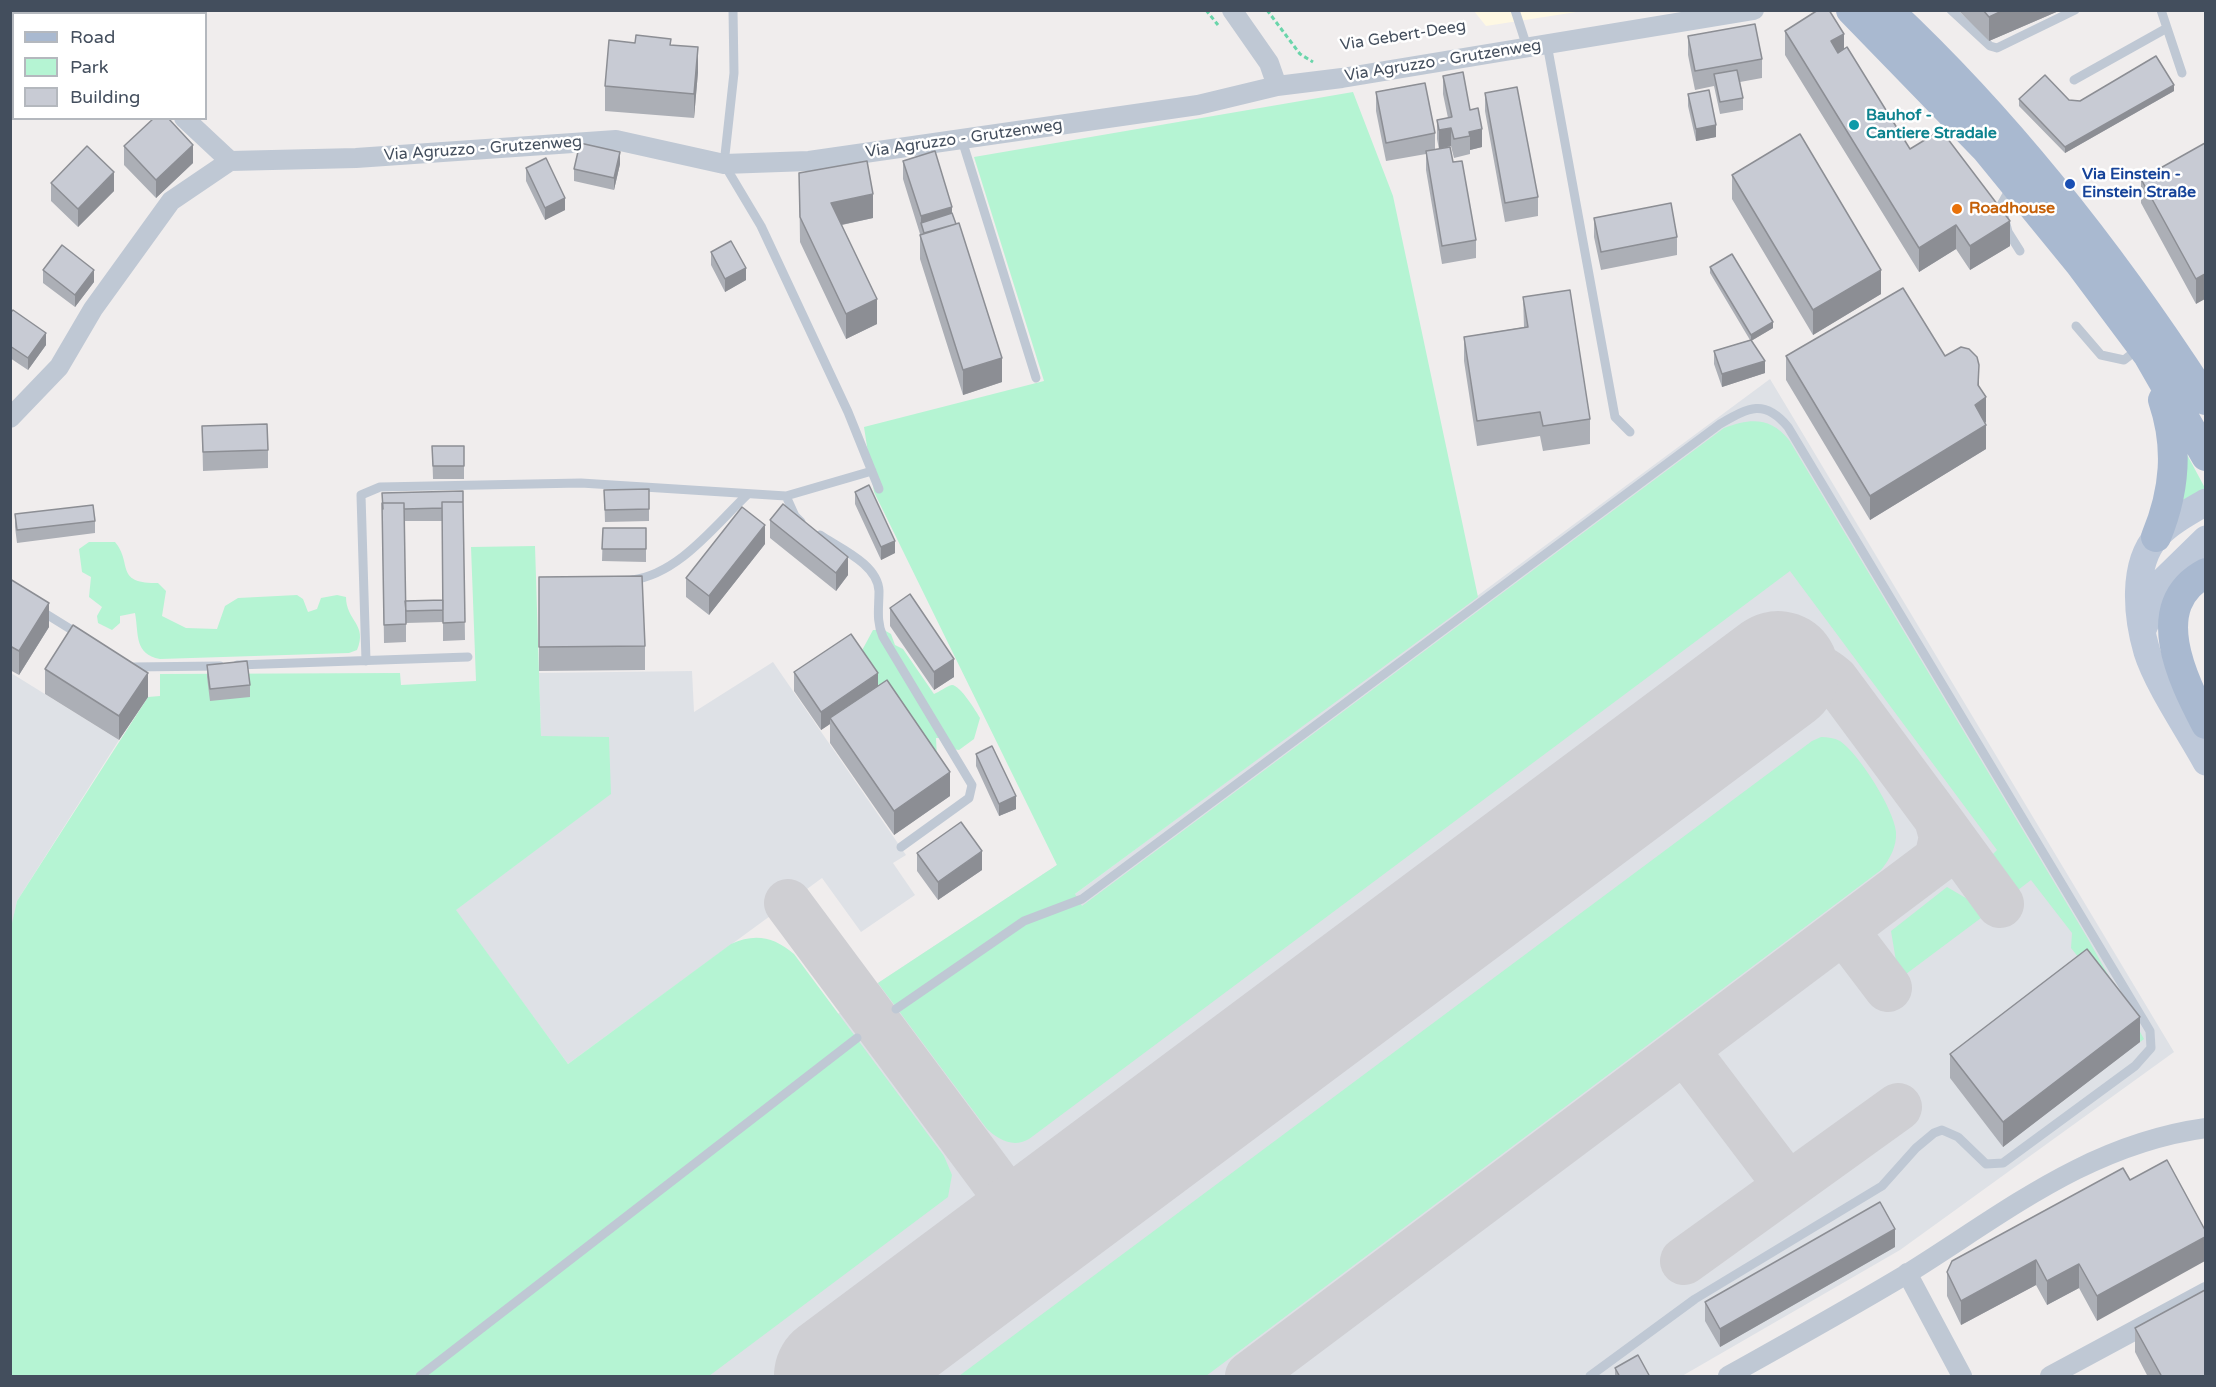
<!DOCTYPE html>
<meta charset="utf-8">
<style>
body{margin:0}
#map{position:relative;width:2216px;height:1387px;overflow:hidden;background:#f0eded;font-family:"Varela Round",sans-serif}
canvas{display:block}
.frame{position:absolute;inset:0;border:12px solid #434e5d;pointer-events:none}
.legend{position:absolute;left:12px;top:12px;width:195px;height:108px;box-sizing:border-box;background:#fff;border:2px solid #b4b8be;margin:0;padding:8px 10px;list-style:none;font-size:18px;color:#434e5d}
.legend li{display:flex;align-items:center;gap:12px;height:30px}
.legend b{width:30px;border:2px solid #b4b8be}
</style>
<div id="map">
<canvas width="2216" height="1387"></canvas>
<div class="frame"></div>
<ul class="legend">
<li><b style="height:8px;background:#a9b9d0"></b>Road</li>
<li><b style="height:16px;background:#b5f4d3"></b>Park</li>
<li><b style="height:16px;background:#c8cbd4"></b>Building</li>
</ul>
</div>
<script>
const ctx = document.querySelector('canvas').getContext('2d');
ctx.lineJoin = 'round';
function fill(path, color) {
  ctx.fillStyle = color;
  ctx.fill(path, 'evenodd');
}
function strokePath(path, color, width, dash) {
  ctx.strokeStyle = color;
  ctx.lineWidth = width;
  ctx.lineCap = dash ? 'butt' : 'round';
  ctx.setLineDash(dash || []);
  ctx.stroke(path);
}
function write(font, color, halo, rows, align = 'center') {
  ctx.font = font + ' "Varela Round",sans-serif';
  ctx.lineWidth = 5;
  ctx.setLineDash([]);
  ctx.textBaseline = 'middle';
  ctx.strokeStyle = halo;
  ctx.fillStyle = color;
  for (const [text, x, y, turn = 0] of rows) {
    ctx.save();
    ctx.translate(x, y);
    ctx.rotate((+turn || 0) * Math.PI / 180);
    ctx.textAlign = isNaN(turn) ? turn : align;
    if (halo) ctx.strokeText(text, 0, 0);
    ctx.fillText(text, 0, 0);
    ctx.restore();
  }
}
const commercial = new Path2D(`
 M1474,11H1583L1486,26Z`);
const airport = new Path2D(`
 M1770,379L2174,1052L1900,1250L1682,1376H368L878,983L1057,865L1075,894Z
 M773,662L906,855L893,863L915,895L861,932L822,878L568,1064L455,910L611,793L541,737L539,673L692,671L694,712Z
 M11,673L119,740L17,901L11,932Z`);
const green = new Path2D(`
 M1353,92L1393,196L1478,597L1075,894L1082,906L1724,428C1751,418 1770,417 1789,440L2088,939L2144,1039L2140,1042L2087,973V968L2071,948L2072,933L2031,880L2018,890L1992,855L1997,850L1790,571L1029,1139C1013,1148 999,1140 987,1129L878,983L1057,865L874,492L864,427L1044,381L974,157Z
 M2184,449L2205,488L2180,506Z
 M89,542H115C133,563 114,584 158,583L166,591L162,616L186,628L217,629L225,606L238,598L297,595L303,599L308,612L317,609L321,598L337,595L346,597C346,621 368,624 357,650L349,653L160,659C134,654 139,635 135,613L120,616V623L112,630L98,623L97,616L102,607L89,597L91,577L82,572L79,549Z
 M535,546L541,736L609,737L611,794L456,910L568,1064L731,944C755,933 774,937 794,954L944,1156L952,1175L948,1197L709,1376H11L10,932L17,901L148,697L160,696V674L400,673L401,685L476,681L471,547Z
 M873,630H884L891,634L895,645L903,649L934,694C939,692 947,686 952,685C960,685 976,711 980,718L974,739L959,750L945,748L939,738H936L937,758L880,687L859,656Z
 M1821,737C1828,737 1834,738 1840,741C1859,754 1894,809 1896,832C1897,846 1890,859 1881,870L1206,1376H959L1812,741Z
 M1947,887L1976,904L1985,915L1906,974L1896,961L1891,931Z`);
const taxiway = new Path2D(`
 M1938,819L2000,904
 M788,903L1031,1230
 M1844,930L1888,988
 M1685,1050L1788,1186
 M1684,1261L1898,1107
 M1249,1376L1938,859L1943,837L1938,819L1835,680C1816,663 1799,659 1778,672`);
const runway = new Path2D(`
 M835,1376L1778,672`);
const path = new Path2D(`
 M1206,10L1218,25
 M1267,10L1300,54L1313,62`);
const lane = new Path2D(`
 M733,10L734,73L724,164L761,226L848,412L879,489
 M1515,10L1527,47
 M1951,10L1990,46L1997,48L2075,10
 M2161,10L2182,73
 M1547,44L1615,417L1630,432
 M2074,80L2167,28
 M962,140L1036,378
 M2011,187L2001,205L2008,232L2020,251
 M2076,326L2101,355L2124,360L2138,349
 M786,496L795,516L801,522
 M820,535C839,548 878,564 879,591C879,608 876,621 883,637L972,785L969,798L901,847
 M632,580C679,574 715,525 748,494
 M38,609L80,635
 M366,661L361,495L380,487L581,483L786,496L872,471
 M237,665L468,657
 M132,667L220,666
 M896,1009L1024,921L1082,899L1720,424C1748,408 1764,398 1788,427L2150,1031L2151,1048L2135,1066L2003,1163L1986,1164L1958,1137L1942,1130L1934,1133L1916,1148L1882,1186L1695,1299L1590,1376
 M420,1376L857,1038`);
const street = new Path2D(`
 M1232,10L1269,63L1277,86
 M141,14L142,10
 M184,118L230,161L356,158L616,140L724,164L809,161L1198,105L1277,86L1342,78L1754,10
 M10,418L59,367L93,309L171,201L230,161
 M1907,1273L1962,1376
 M1728,1376C1789,1342 1850,1308 1910,1272C2006,1212 2089,1144 2206,1128
 M2050,1376L2206,1292`);
const secondary = new Path2D(`
 M2206,502C2189,512 2170,522 2157,536C2131,565 2137,618 2147,652C2157,684 2189,731 2206,762
 M2144,627L2163,581L2206,539`);
const primary = new Path2D(`
 M1851,10L1986,149L2080,264L2148,355L2206,456
 M1888,10C2011,125 2115,259 2206,400
 M2156,537C2175,491 2179,447 2163,400
 M2206,573C2145,605 2183,680 2206,724`);
const wall = new Path2D(`
 M1958,10H2061L1989,41Z
 M1785,31L1844,49L1910,149L2010,246L1970,270L1956,249L1919,272L1785,55Z
 M1688,36L1762,59V78L1740,82L1743,98V110L1720,114L1714,86L1695,90L1688,55Z
 M671,45L698,72L694,118L605,111V86Z
 M1443,76L1470,110L1482,147L1470,150V154L1454,158L1451,146L1439,149L1437,139V120L1448,118L1443,94Z
 M2174,91L2065,153L2019,106V99L2080,101Z
 M1376,92L1435,133V150L1453,162L1476,240V258L1442,264L1426,170V154L1386,161L1376,111Z
 M1485,93L1538,197V216L1505,222L1485,111Z
 M1688,94L1716,137L1696,141L1688,106Z
 M2205,143L2196,304L2141,203V179Z
 M124,146L193,163L156,198L124,165Z
 M903,161L1002,382L963,395L920,259V234L903,179Z
 M620,164L614,190L574,181V169Z
 M526,168L565,210L545,220L526,181Z
 M799,173L873,218L842,225L877,324L846,339L800,242Z
 M1732,175L1881,294L1813,335L1732,199Z
 M51,183L114,191L78,227L51,201Z
 M1594,218L1677,237V255L1601,270L1594,237Z
 M711,252L746,280L725,292L711,265Z
 M1710,267L1773,328L1751,341L1765,373L1722,387L1714,364V351L1750,340L1710,273Z
 M43,270L94,282L75,307L43,283Z
 M1523,297L1590,419V444L1543,451L1540,436L1477,446L1464,361V337L1524,327Z
 M10,313L46,345L28,370L10,358Z
 M1786,356H1945L1979,387L1986,422L1985,423L1986,449L1870,520L1786,380Z
 M202,426L268,450V468L203,471Z
 M432,446H464V479H433Z
 M649,489V521L605,522L604,490Z
 M463,491L465,640L443,641V622L406,623V642L384,643L382,493ZM404,521H442L443,600L405,601Z
 M855,492L895,553L881,560L855,504Z
 M15,514L95,521V533L17,543L15,527Z
 M770,520L848,575L836,591L770,538Z
 M603,528H646V562L602,561Z
 M765,544L709,615L686,597V578Z
 M539,577L645,646V670L539,671Z
 M10,579L49,627L19,675L10,670Z
 M890,608L954,677L934,690L890,626Z
 M207,665L250,685V697L210,701L207,677Z
 M45,669L148,697L119,740L45,694Z
 M794,672L878,686L950,796L894,835L830,743V724L821,730L794,691Z
 M976,754L1016,809L999,816L976,766Z
 M917,853L982,870L938,900L917,871Z
 M2140,1042L2003,1147L1950,1078V1054Z
 M2123,1168L2097,1321L2079,1288L2047,1305L2036,1285L1961,1325L1947,1296V1272Z
 M1895,1247L1720,1347L1705,1321V1302Z
 M2135,1328L2205,1377H2148L2135,1352Z
 M1615,1368L1650,1377H1615Z`);
const shadedWall = new Path2D(`
 M2004,10H2061L1989,41V17Z
 M1844,34V58L1831,66V41Z
 M698,47V72L694,118V94Z
 M2174,85V91L2065,153V147Z
 M1716,125V137L1696,141V129Z
 M1451,128V146L1439,149V130Z
 M1482,129V147L1470,150V136L1469,132Z
 M193,145V163L156,198V180Z
 M620,152V164L614,190V178Z
 M114,172V191L78,227V209Z
 M873,194V218L831,227V203Z
 M565,198V210L545,220V208Z
 M952,207V225L921,223V216Z
 M2010,221V246L1970,270V246Z
 M1956,225V249L1919,272V248Z
 M746,268V280L725,292V279Z
 M94,270V282L75,307V295Z
 M1881,270V294L1813,335V310Z
 M2205,274V299L2196,304V279Z
 M877,299V324L846,339V314Z
 M1773,322V328L1751,341V335Z
 M46,333V345L28,370V358Z
 M1002,358V382L963,395V370Z
 M1765,361V373L1722,387V374Z
 M1979,365V389L1986,397V422L1975,430V405Z
 M1986,425V449L1870,520V496Z
 M765,525V544L709,615V596Z
 M895,541V553L881,560V547Z
 M848,557V575L836,591V573Z
 M49,603V627L19,675V651Z
 M954,659V677L934,690V672Z
 M148,673V697L119,740V716Z
 M878,673V691L830,718V724L821,730V712Z
 M950,772V796L894,835V811Z
 M1016,796V809L999,816V804Z
 M982,851V870L938,900V882Z
 M2140,1017V1042L2003,1147V1122Z
 M1895,1229V1247L1720,1347V1329Z
 M2205,1237V1261L2097,1321V1296Z
 M2036,1260V1285L1961,1325V1301Z
 M2079,1264V1288L2047,1305V1281Z`);
const building = new Path2D(`
 M1818,10H1829L1844,34L1831,41L1838,53L1847,47L1910,149L1941,130L2010,221L1970,246L1956,225L1919,248L1785,31Z
 M1983,10H2004L1989,17Z
 M1755,24L1762,59L1695,71L1688,36Z
 M636,35L671,39L670,45L698,47L694,94L605,86L609,40L635,43Z
 M2156,56L2174,85L2065,147L2019,99L2045,75L2069,100L2080,101Z
 M1737,70L1743,98L1720,102L1714,74Z
 M1463,72L1470,110L1478,108L1482,129L1469,132L1470,136L1454,139L1451,128L1439,130L1437,120L1452,117L1443,76Z
 M1425,83L1435,133L1386,143L1376,92Z
 M1517,87L1538,197L1505,203L1485,93Z
 M1709,90L1716,125L1696,129L1688,94Z
 M154,118H168L193,145L156,180L124,146Z
 M1800,134L1881,270L1813,310L1732,175Z
 M580,143L620,152L614,178L574,169Z
 M2205,143V274L2196,279L2141,179Z
 M87,146L114,172L78,209L51,183Z
 M1450,147L1453,162L1462,161L1476,240L1442,246L1426,151Z
 M935,151L952,207L921,216L903,161Z
 M546,158L565,198L545,208L526,168Z
 M867,161L873,194L831,203L877,299L846,314L800,217L799,173Z
 M1671,203L1677,237L1601,252L1594,218Z
 M952,213L956,224L924,233L921,223Z
 M959,223L1002,358L963,370L920,235Z
 M731,241L746,268L725,279L711,252Z
 M62,245L94,270L75,295L43,270Z
 M1732,254L1773,322L1751,335L1710,267Z
 M1903,288L1945,356L1961,347L1969,349L1977,357L1979,365L1978,385L1986,397L1975,405L1986,425L1870,496L1786,356Z
 M1570,290L1590,419L1543,426L1540,412L1477,421L1464,337L1528,327L1523,297Z
 M13,310L46,333L28,358L10,346V313Z
 M1751,340L1765,361L1722,374L1714,351Z
 M267,424L268,450L203,452L202,426Z
 M432,446H464V466H433Z
 M869,485L895,541L881,547L855,492Z
 M649,489V509L605,510L604,490Z
 M463,491V502H442V508L404,509V503H382L383,509L382,493Z
 M442,502H463L465,622L443,623Z
 M382,503H404L406,624L384,625Z
 M783,504L848,557L836,573L770,520Z
 M93,505L95,521L17,530L15,514Z
 M742,507L765,525L709,596L686,578Z
 M603,528H646V549H602Z
 M642,576L645,646L539,647V577Z
 M10,579L49,603L19,651L10,646Z
 M910,594L954,659L934,672L890,608Z
 M443,600V610L406,611L405,601Z
 M73,625L148,673L119,716L45,669Z
 M851,634L878,673L821,712L794,672Z
 M247,661L250,685L210,689L207,665Z
 M887,680L950,772L894,811L830,718Z
 M992,746L1016,796L999,804L976,754Z
 M961,822L982,851L938,882L917,853Z
 M2087,949L2140,1017L2003,1122L1950,1054Z
 M2167,1160L2205,1230V1237L2097,1296L2079,1264L2047,1281L2036,1260L1961,1301L1947,1272L1952,1261L2123,1168L2130,1180Z
 M1880,1202L1895,1229L1720,1329L1705,1302Z
 M2205,1290V1377H2162L2135,1328Z
 M1638,1355L1650,1377H1620L1615,1368Z`);
const markers = [
 [1854,125,6,"#0f9aa8"],
 [2070,184,6,"#1a4fb4"],
 [1957,209,6,"#e8710a"]
];
const streetNames = [
 ["Via Gebert-Deeg",1403,36,-9],
 ["Via Agruzzo - Grutzenweg",1443,61,-9],
 ["Via Agruzzo - Grutzenweg",964,139,-8],
 ["Via Agruzzo - Grutzenweg",483,149,-4]
];
const cultureNames = [
 ["Bauhof -",1866,116],
 ["Cantiere Stradale",1866,134]
];
const transitNames = [
 ["Via Einstein -",2082,175],
 ["Einstein Straße",2082,193]
];
const foodNames = [
 ["Roadhouse",1969,209]
];
fill(commercial, '#fef8e3');
fill(airport, '#dee1e6');
fill(green, '#b5f4d3');
strokePath(taxiway, '#cfcfd3', 48);
strokePath(runway, '#cfcfd3', 122);
strokePath(path, '#6ad5aa', 3, [4.5, 3]);
strokePath(lane, '#bfc8d4', 9);
strokePath(street, '#bfc8d4', 20);
strokePath(secondary, '#bdc8d9', 27);
strokePath(primary, '#a9b9d0', 30);
fill(wall, '#acafb6');
fill(shadedWall, '#8c8e94');
fill(building, '#c8cbd4');
strokePath(building, '#8c8e94', 1.5);
for (const [x, y, r, color] of markers) {
  const dot = new Path2D();
  dot.arc(x, y, r, 0, 2 * Math.PI);
  ctx.fillStyle = color;
  ctx.fill(dot);
  strokePath(dot, '#fff', 2);
}
write('16px', '#434e5d', '#fff', streetNames);
write('bold 16px', '#0d838f', '#fff', cultureNames, 'left');
write('bold 16px', '#164399', '#fff', transitNames, 'left');
write('bold 16px', '#c56008', '#fff', foodNames, 'left');
</script>
